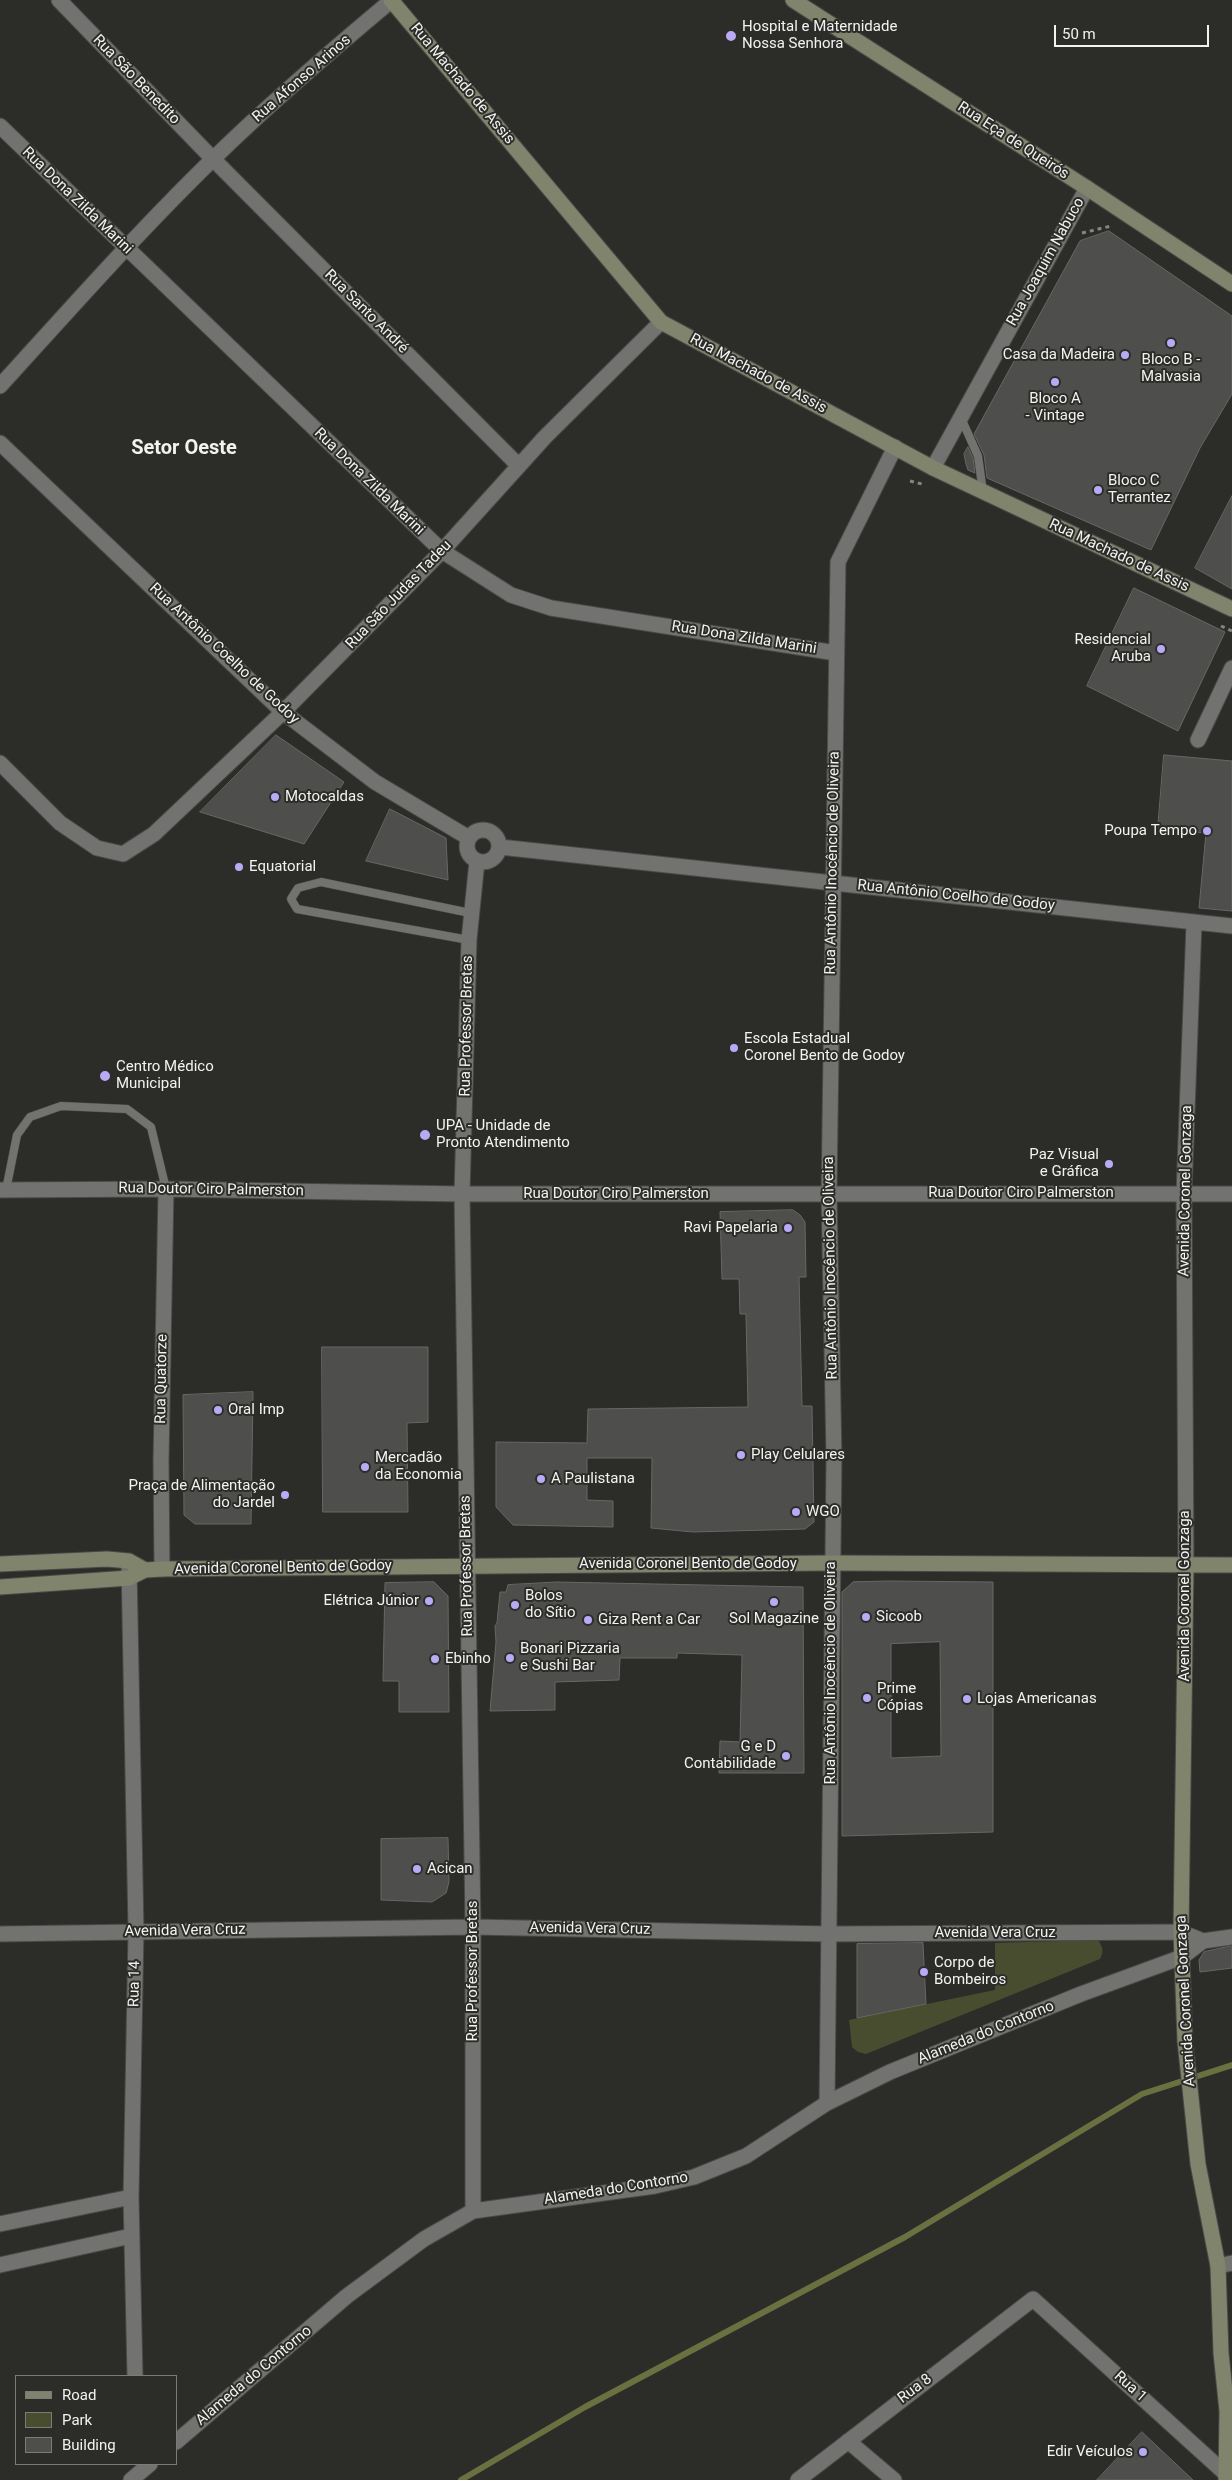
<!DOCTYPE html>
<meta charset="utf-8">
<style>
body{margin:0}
#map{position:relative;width:1232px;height:2480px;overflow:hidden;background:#2c2c29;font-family:Roboto,sans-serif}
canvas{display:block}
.legend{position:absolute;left:15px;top:2375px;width:162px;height:90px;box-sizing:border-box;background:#2c2c29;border:1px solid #7b7b79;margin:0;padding:6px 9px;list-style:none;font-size:15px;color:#f2f2f0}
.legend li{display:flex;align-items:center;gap:10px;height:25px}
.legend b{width:25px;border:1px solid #7b7b79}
.scale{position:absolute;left:1054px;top:25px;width:155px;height:22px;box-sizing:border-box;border:2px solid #f2f2f0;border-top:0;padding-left:6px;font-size:15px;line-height:18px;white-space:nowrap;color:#f2f2f0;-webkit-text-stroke:4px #2c2c29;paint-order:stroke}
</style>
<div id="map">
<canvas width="1232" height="2480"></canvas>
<ul class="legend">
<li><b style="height:6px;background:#81846c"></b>Road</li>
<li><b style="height:14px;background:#494d2f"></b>Park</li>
<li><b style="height:14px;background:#4e4e4c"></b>Building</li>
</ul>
<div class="scale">50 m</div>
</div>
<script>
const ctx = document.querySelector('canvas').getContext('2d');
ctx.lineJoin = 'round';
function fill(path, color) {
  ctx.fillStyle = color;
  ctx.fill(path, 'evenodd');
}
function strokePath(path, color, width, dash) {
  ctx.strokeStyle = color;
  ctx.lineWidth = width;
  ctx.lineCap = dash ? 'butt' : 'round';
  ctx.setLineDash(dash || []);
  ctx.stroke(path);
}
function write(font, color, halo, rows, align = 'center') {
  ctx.font = font + ' Roboto,sans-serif';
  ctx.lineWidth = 4;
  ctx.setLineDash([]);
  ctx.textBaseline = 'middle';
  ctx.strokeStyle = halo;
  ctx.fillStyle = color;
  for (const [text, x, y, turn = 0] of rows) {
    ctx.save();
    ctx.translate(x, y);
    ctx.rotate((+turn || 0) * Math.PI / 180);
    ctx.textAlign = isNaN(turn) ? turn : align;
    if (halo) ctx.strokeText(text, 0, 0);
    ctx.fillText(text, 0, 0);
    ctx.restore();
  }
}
const green = new Path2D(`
 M1093,1940H1098C1103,1947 1104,1952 1100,1959L866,2054L858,2052L852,2047L849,2020L995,1990V1943Z`);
const stream = new Path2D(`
 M461,2480L585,2407L905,2237L1142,2094L1232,2065`);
const building = new Path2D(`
 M1109,231L1232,316V394L1200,448L1151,550L987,478L984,455L974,434L1080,241Z
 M968,447L973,458L975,473L968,470L966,464L964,454Z
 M1232,496V589L1195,568Z
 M1134,588L1225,632L1178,731L1087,686Z
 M276,735L344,782L304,844L200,812Z
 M1164,755L1232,761V911L1199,908L1206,833L1158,829Z
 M390,809L446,838L448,880L366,861Z
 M793,1210L800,1215L805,1222L806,1277H799L802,1406H812L814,1522L805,1529L693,1532L651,1528L652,1458H587V1500L613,1501V1527L513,1525L496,1507V1442L587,1443L588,1409L748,1407L746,1314H740L739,1279H722L720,1212Z
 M322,1347H428V1422L407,1423L408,1512H323Z
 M253,1392L251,1524H195L184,1515L183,1395Z
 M890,1581L993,1582V1832L842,1836V1592L853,1582ZM940,1642L941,1756L891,1758V1644Z
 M434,1582L448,1596L449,1712H399V1681H383L385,1583Z
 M557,1582L803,1587L804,1773H719L720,1741L740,1742L742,1655L677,1653V1658H620L619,1680L555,1682V1710L490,1711L496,1642L495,1626L497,1623L500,1592H506L508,1585Z
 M448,1838L449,1882L446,1893L432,1902L381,1900V1839Z
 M923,1943L926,2004L857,2018V1944Z
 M1232,1946V1968L1200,1972L1199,1960L1204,1952Z
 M1142,2432L1193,2480H1097Z`);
const path = new Path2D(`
 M1082,233L1111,226
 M910,481L922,484
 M1221,626L1232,631`);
const lane = new Path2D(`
 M961,418L978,456L983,492
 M469,940L297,909L291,899L298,888L321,882L470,913
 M6,1190L17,1135L30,1117L61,1106L127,1109L151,1127L166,1189`);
const street = new Path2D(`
 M59,0L213,159L519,466
 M0,126L442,551L511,595L551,608L836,653
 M0,386C70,309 139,231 213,159C270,103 331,51 392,0
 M0,443L283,712L375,782L469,838
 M933,468L1087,188
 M1198,740L1232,668
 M0,763L60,823L97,848L123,854L154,834L283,712L442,551L545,437L661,322
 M467 846a16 16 0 1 1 32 0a16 16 0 1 1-32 0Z
 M500,847L1232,926
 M0,1190L166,1189L462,1194H1232
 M129,1565L136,1931L131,2197L135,2376
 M1186,1566L1184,1193L1194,923
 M162,1569L161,1461L166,1189
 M0,1934L473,1927L830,1934L1181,1932L1203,1941L1232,1937
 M827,2103L834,1458L829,1194L838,562L895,447
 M473,2211V1927L462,1194L469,940L477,861
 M0,2224L131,2197
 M0,2265L131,2236
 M1218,2266L1232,2263
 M848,2441L894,2480
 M176,2442L347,2296L424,2239L473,2211L655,2186L694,2177L746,2156L827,2103L890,2072L1081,1994L1182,1957L1203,1941
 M131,2480L150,2464
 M798,2480L1033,2299L1226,2474`);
const secondary = new Path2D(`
 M391,0L661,322L933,468L1232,609
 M793,0L1087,188L1232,284
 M0,1564L107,1559L129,1561L145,1570
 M1186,1566L1181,1932L1185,2041L1198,2164L1218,2266L1221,2353L1227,2411L1226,2480
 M0,1587L129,1578L145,1570L162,1569L832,1563L1232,1565`);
const markers = [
 [731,36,6,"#baaaf6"],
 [1171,343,5,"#baaaf6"],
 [1125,355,5,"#baaaf6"],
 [1055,382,5,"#baaaf6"],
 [1098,490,5,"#baaaf6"],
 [1161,649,5,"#baaaf6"],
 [275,797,5,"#baaaf6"],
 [1207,831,5,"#baaaf6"],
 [239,867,5,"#baaaf6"],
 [734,1048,5,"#baaaf6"],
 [105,1076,6,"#baaaf6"],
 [425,1135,6,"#baaaf6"],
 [1109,1164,5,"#baaaf6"],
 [788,1228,5,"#baaaf6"],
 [218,1410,5,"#baaaf6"],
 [741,1455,5,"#baaaf6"],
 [365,1467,5,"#baaaf6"],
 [541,1479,5,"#baaaf6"],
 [285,1495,5,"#baaaf6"],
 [796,1512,5,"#baaaf6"],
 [429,1601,5,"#baaaf6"],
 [774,1602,5,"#baaaf6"],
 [515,1605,5,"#baaaf6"],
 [866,1617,5,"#baaaf6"],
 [588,1620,5,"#baaaf6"],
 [510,1658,5,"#baaaf6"],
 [435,1659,5,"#baaaf6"],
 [867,1698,5,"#baaaf6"],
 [967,1699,5,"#baaaf6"],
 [786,1756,5,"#baaaf6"],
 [417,1869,5,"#baaaf6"],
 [924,1972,5,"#baaaf6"],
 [1143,2452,5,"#baaaf6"]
];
const poiNames = [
 ["Hospital e Maternidade",742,27],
 ["Nossa Senhora",742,44],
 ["Casa da Madeira",1115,355,"right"],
 ["Bloco B -",1171,360,"center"],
 ["Malvasia",1171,377,"center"],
 ["Bloco A",1055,399,"center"],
 ["- Vintage",1055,416,"center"],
 ["Bloco C",1108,481],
 ["Terrantez",1108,498],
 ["Residencial",1151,640,"right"],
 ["Aruba",1151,657,"right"],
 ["Motocaldas",285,797],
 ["Poupa Tempo",1197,831,"right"],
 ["Equatorial",249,867],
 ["Escola Estadual",744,1039],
 ["Coronel Bento de Godoy",744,1056],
 ["Centro Médico",116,1067],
 ["Municipal",116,1084],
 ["UPA - Unidade de",436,1126],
 ["Pronto Atendimento",436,1143],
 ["Paz Visual",1099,1155,"right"],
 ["e Gráfica",1099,1172,"right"],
 ["Ravi Papelaria",778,1228,"right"],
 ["Oral Imp",228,1410],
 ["Play Celulares",751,1455],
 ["Mercadão",375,1458],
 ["da Economia",375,1475],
 ["A Paulistana",551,1479],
 ["Praça de Alimentação",275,1486,"right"],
 ["do Jardel",275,1503,"right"],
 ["WGO",806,1512],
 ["Bolos",525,1596],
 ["do Sítio",525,1613],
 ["Elétrica Júnior",419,1601,"right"],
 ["Sicoob",876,1617],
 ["Sol Magazine",774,1619,"center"],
 ["Giza Rent a Car",598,1620],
 ["Bonari Pizzaria",520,1649],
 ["e Sushi Bar",520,1666],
 ["Ebinho",445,1659],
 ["Prime",877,1689],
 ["Cópias",877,1706],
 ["Lojas Americanas",977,1699],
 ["G e D",776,1747,"right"],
 ["Contabilidade",776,1764,"right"],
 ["Acican",427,1869],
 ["Corpo de",934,1963],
 ["Bombeiros",934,1980],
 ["Edir Veículos",1133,2452,"right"]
];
const streetNames = [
 ["Rua Afonso Arinos",302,79,-41],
 ["Rua São Benedito",136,80,46],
 ["Rua Machado de Assis",462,84,50],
 ["Rua Eça de Queirós",1013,141,33],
 ["Rua Dona Zilda Marini",77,201,44],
 ["Rua Joaquim Nabuco",1046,262,-61],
 ["Rua Santo André",366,312,45],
 ["Rua Machado de Assis",758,374,28],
 ["Rua Dona Zilda Marini",369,482,44],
 ["Rua Machado de Assis",1119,556,25],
 ["Rua São Judas Tadeu",399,595,-46],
 ["Rua Dona Zilda Marini",744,638,9],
 ["Rua Antônio Coelho de Godoy",224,654,43],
 ["Rua Antônio Inocêncio de Oliveira",833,863,-89],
 ["Rua Antônio Coelho de Godoy",956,896,6],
 ["Rua Professor Bretas",467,1026,-89],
 ["Rua Doutor Ciro Palmerston",211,1190,1],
 ["Avenida Coronel Gonzaga",1186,1191,-89],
 ["Rua Doutor Ciro Palmerston",1021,1193],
 ["Rua Doutor Ciro Palmerston",616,1194],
 ["Rua Antônio Inocêncio de Oliveira",831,1268,-91],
 ["Rua Quatorze",162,1379,-89],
 ["Avenida Coronel Bento de Godoy",688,1564],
 ["Rua Professor Bretas",467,1566,-91],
 ["Avenida Coronel Bento de Godoy",283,1568,-1],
 ["Avenida Coronel Gonzaga",1185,1596,-90],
 ["Rua Antônio Inocêncio de Oliveira",831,1673,-90],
 ["Avenida Vera Cruz",590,1929,1],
 ["Avenida Vera Cruz",185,1931,-1],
 ["Avenida Vera Cruz",995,1933],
 ["Rua Professor Bretas",473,1971,-90],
 ["Rua 14",135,1984,-89],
 ["Avenida Coronel Gonzaga",1186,2001,-93],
 ["Alameda do Contorno",986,2033,-22],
 ["Alameda do Contorno",616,2189,-9],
 ["Alameda do Contorno",254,2376,-40],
 ["Rua 1",1130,2387,42],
 ["Rua 8",915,2389,-37]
];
const districtNames = [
 ["Setor Oeste",184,449]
];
fill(green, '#494d2f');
strokePath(stream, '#6b7040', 6);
fill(building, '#4e4e4c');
strokePath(building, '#676765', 1);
strokePath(lane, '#494947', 9);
strokePath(street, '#494947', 17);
strokePath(secondary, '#494947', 17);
strokePath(path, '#858583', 3, [4, 4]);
strokePath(lane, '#727370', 8);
strokePath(street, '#727370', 15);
strokePath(secondary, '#81846c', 15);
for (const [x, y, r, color] of markers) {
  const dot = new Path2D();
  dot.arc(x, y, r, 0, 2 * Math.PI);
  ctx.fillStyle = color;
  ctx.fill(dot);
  strokePath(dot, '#2c2c29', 2);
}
write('15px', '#f2f2f0', '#2c2c29', poiNames, 'left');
write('15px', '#f2f2f0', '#2c2c29', streetNames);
write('bold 20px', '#f2f2f0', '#2c2c29', districtNames);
</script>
